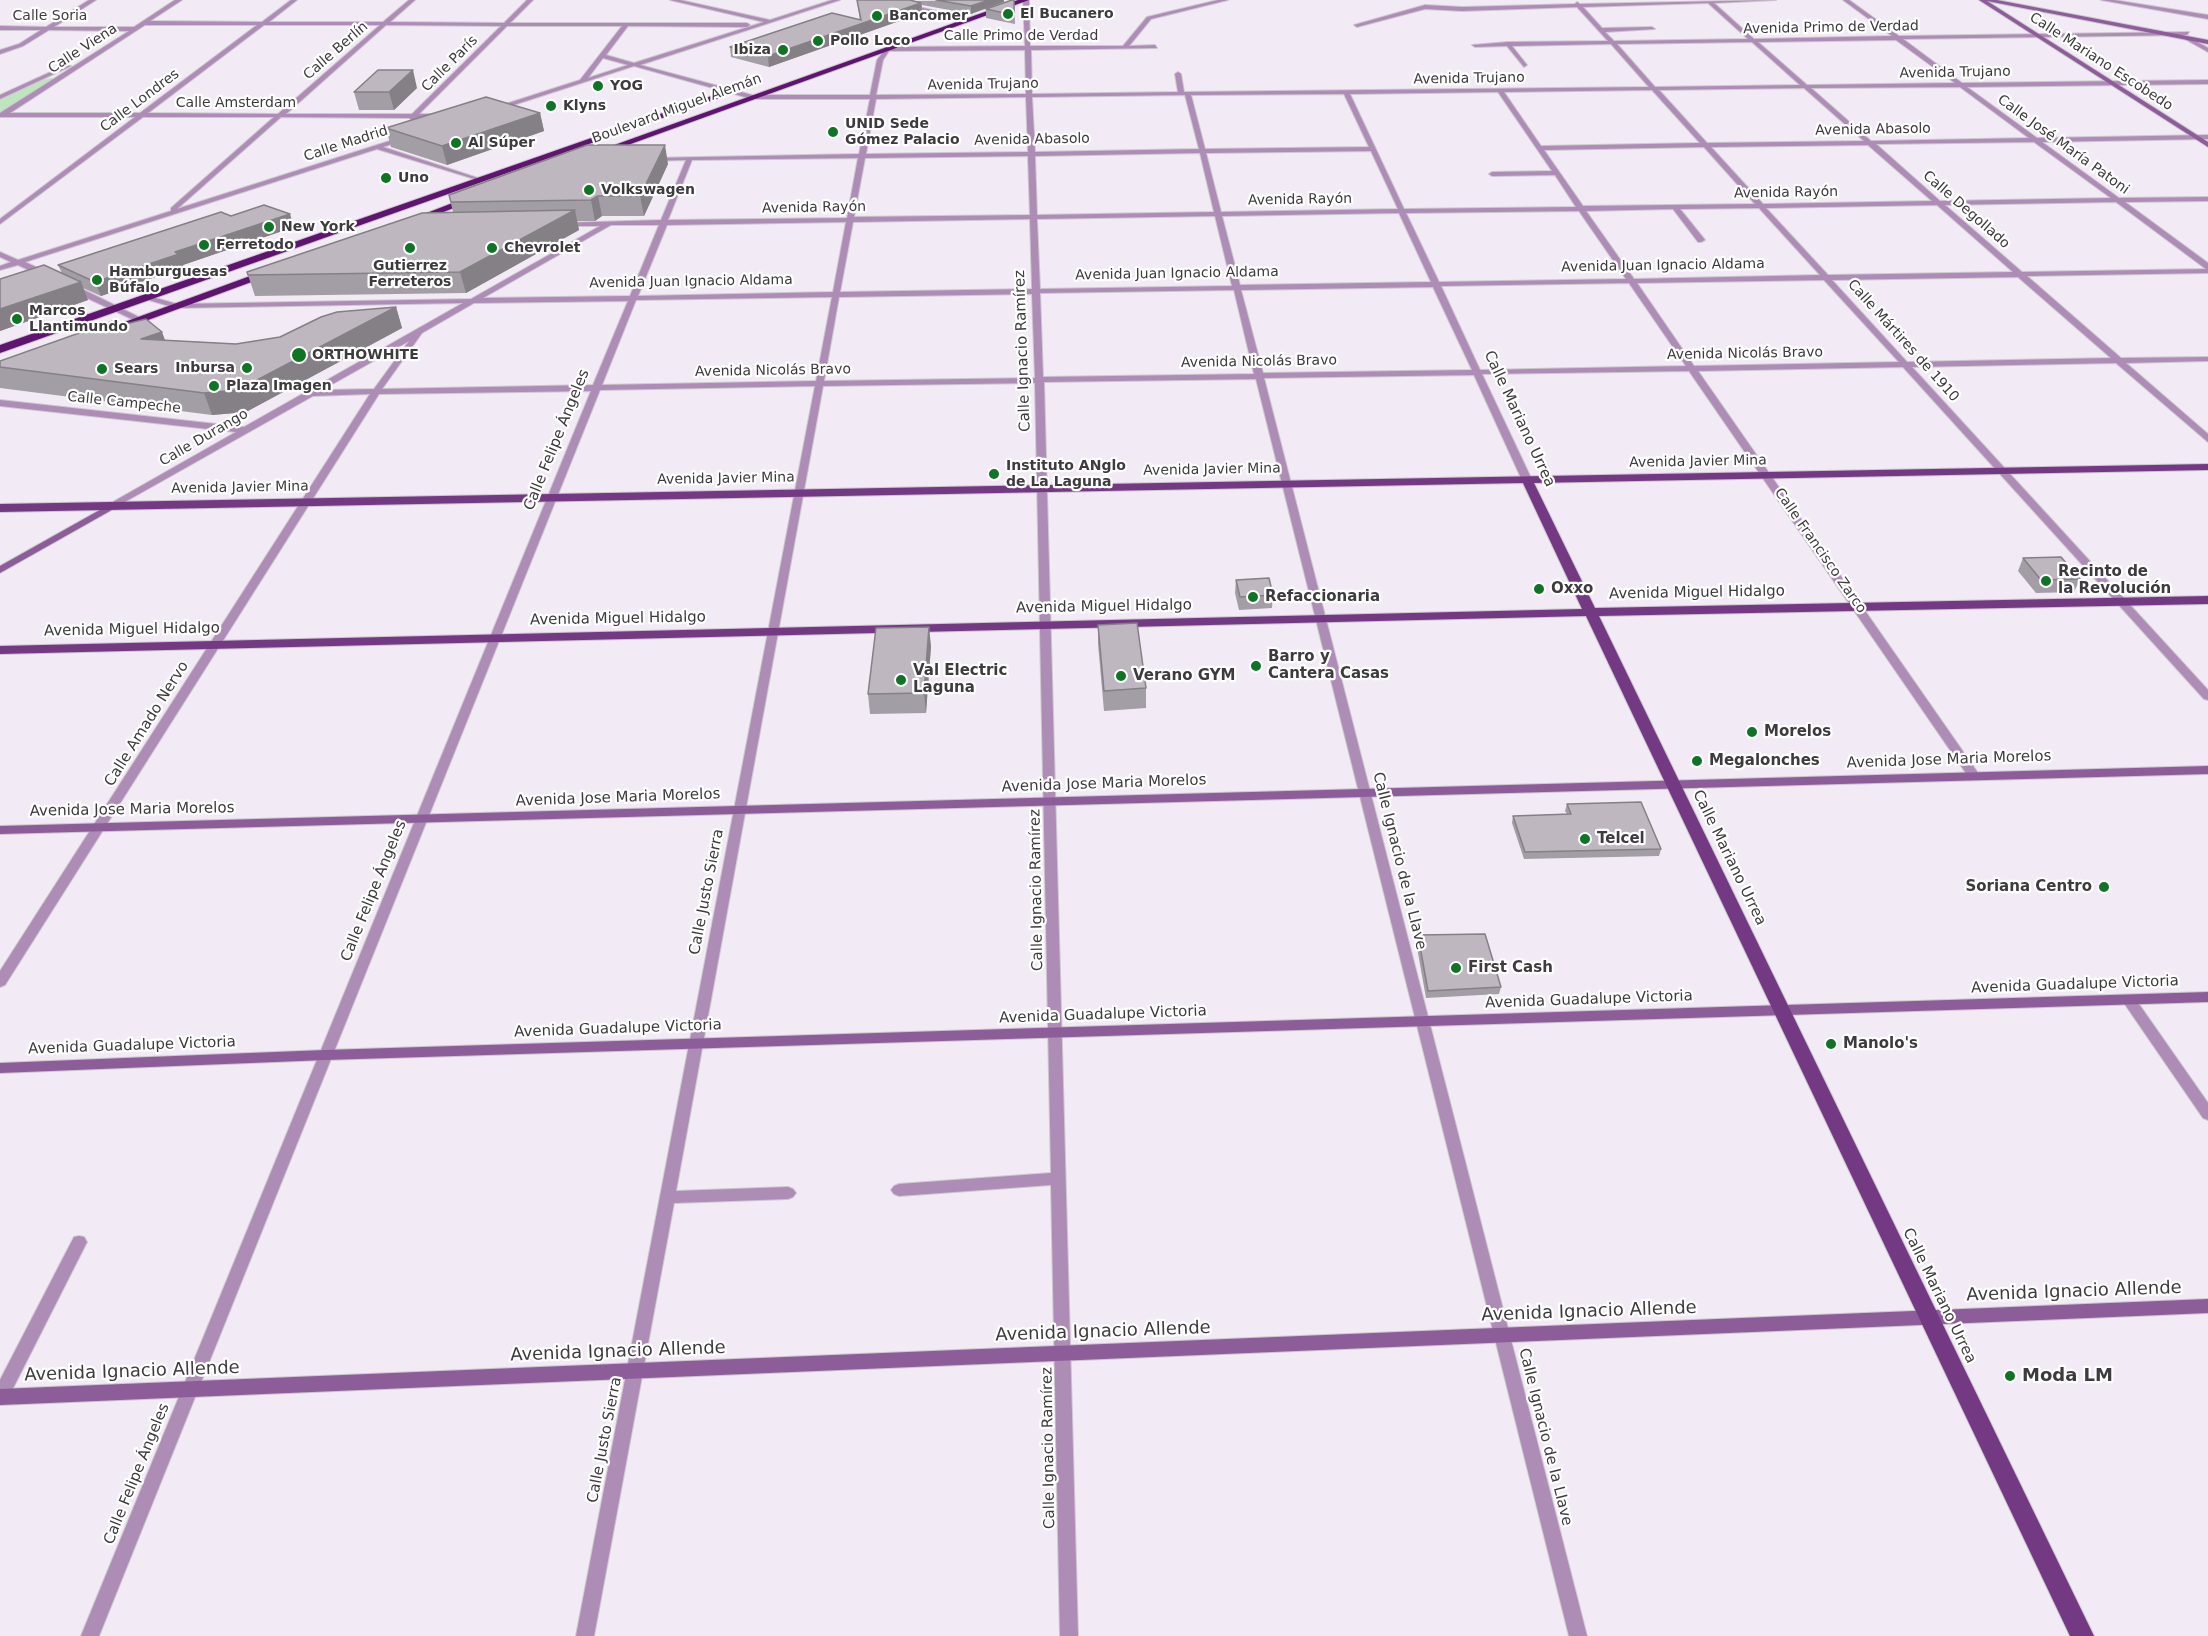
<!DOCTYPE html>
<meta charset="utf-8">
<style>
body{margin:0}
canvas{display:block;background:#f2eaf4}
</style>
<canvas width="2208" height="1636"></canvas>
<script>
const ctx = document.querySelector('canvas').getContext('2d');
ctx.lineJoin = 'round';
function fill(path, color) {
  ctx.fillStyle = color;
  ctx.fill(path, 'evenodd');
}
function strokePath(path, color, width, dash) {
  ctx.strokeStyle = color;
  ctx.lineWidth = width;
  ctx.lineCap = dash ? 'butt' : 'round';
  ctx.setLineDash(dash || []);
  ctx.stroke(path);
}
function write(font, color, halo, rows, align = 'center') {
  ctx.font = font + ' "DejaVu Sans",sans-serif';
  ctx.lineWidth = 4.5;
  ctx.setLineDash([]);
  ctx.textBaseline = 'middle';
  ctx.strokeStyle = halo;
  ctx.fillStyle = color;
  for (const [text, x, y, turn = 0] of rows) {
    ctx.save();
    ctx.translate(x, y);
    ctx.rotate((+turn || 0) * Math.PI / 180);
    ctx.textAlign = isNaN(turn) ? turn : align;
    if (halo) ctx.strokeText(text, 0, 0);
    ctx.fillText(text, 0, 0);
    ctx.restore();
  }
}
const green = new Path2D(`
 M52,78L55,79L8,111L0,112V100L42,80Z`);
const street = new Path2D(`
 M89,0H96L54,27H134L175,0H182L150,21L262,22L291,0H297L269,22H383L409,0H415L390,22L504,23L527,0H533L510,23H747L750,25L747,27L628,26L606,55L634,63L764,22L670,0H680L770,20L832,0H840L640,65L752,95H870L877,60L887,47L1025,46L1023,0H1029L1030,46H1123L1147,17L1218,0H1228L1151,19L1129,46L1155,45L1157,48L1031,50L1032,94L1178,92L1175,74L1178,72L1181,74L1184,92L1649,87L1611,44L1512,46L1527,65L1524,67L1507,46L1475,47L1472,45L1508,42L1608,41L1577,7L1462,11L1425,9L1357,27L1354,25L1425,5L1462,7L1575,4L1577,2L1580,4L1776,0L1714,3L1754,39L1892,36L1843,0H1849L1899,36L2189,32L2187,35L1903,39L1962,83L2208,80V84L1967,87L2037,138L2208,135V139L2042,142L2119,198L2208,197V201L2125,202L2208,263V273L2027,276L2121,358L2208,357V361L2126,363L2208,434V442L2116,363L1912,367L2208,690V700L2204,699L1903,367L1698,371L1978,773L1980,776L1978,779H1970L1689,371L1482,374L1532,480L1527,483L1522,480L1474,375L1264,378L1587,1636H1569L1256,379L1044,382L1078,1636H1060L1051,1185L899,1196L894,1194L891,1190L894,1186L899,1184L1051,1173L1035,383L823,386L676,1191L788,1187L793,1189L796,1193L793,1197L788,1199L674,1203L594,1636H576L815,386L600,390L99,1636H81L591,391L379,394L5,985L0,987V971L370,394L313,396L114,508L109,505L111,503L236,432L0,406V400L244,427L463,303L176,308L145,299V295L177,304L471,299L600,226H562L560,225V223L661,220L686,160L651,161L648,159L649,158L859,154L870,99H752L634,66L495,111L493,108L580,80L622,26H507L419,114H442L444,117L416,118L412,120L409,118L281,117L177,209L405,136L407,137V139L383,147L481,179V181L377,149L25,262L49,273V277H43L18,265L0,270V266L11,262L0,257V252L18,260L171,211V208L274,117H143L0,224V219L135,117H0V113L129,31L49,30L23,46L0,54V50L19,44L41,30H0V26L46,27ZM1708,3L1748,39L1614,41L1605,32L1655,29L1652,27L1602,28L1583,7ZM145,25H257L140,113H10ZM264,25H380L278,114L148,113ZM386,25L501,26L412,114H286ZM1896,40L1955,83L1807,85L1758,42ZM1752,42L1800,85L1655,87L1617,44ZM1025,50L1026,94L876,95L883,60L889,51ZM603,58L628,65L588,78ZM1960,87L2029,138L1871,141L1811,88ZM1804,88L1864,141L1707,143L1659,90ZM1652,90L1700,143L1541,146L1504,92ZM1498,92L1552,171L1492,172L1489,174L1492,176L1555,175L1576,207L1404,209L1350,94ZM1344,94L1369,147L1205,149L1191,95ZM1185,95L1199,149L1035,152L1032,97ZM1026,97L1028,152L866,154L876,99ZM2034,142L2111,198L1940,201L1876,144ZM1868,145L1932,201L1763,204L1711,147ZM1704,147L1755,204L1583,206L1544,150ZM1371,151L1398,209L1221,212L1206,153ZM1200,153L1214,212L1037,215L1035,156ZM1028,156L1030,215L854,217L865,158ZM858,158L847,218L668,220L692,160ZM2116,202L2206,269L2022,272L1945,205ZM1937,205L2013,272L1828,275L1766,208ZM1759,208L1820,275L1634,279L1586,211L1673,209L1698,242H1701L1705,240L1680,209ZM1579,211L1626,279L1439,282L1406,213ZM1399,213L1431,282L1240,285L1222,216ZM1215,216L1232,286L1040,289L1037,219ZM1030,219L1032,289L840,292L853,222ZM846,222L833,292L638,296L667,225ZM611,225H659L630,296L483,298ZM2018,277L2111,358L1907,362L1832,280ZM1824,280L1899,362L1694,366L1637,283ZM1629,283L1686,366L1480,370L1441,286ZM1433,287L1472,370L1263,373L1241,290ZM1234,290L1254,374L1043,377L1040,293ZM1032,294L1035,378L824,381L839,297ZM832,297L816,381L602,385L636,300ZM628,301L593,385L382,389L422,333L474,303ZM409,341L374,389L322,390Z
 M875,0H886L956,15L953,17Z
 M2101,0H2114L2208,15V19Z
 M2183,36H2187L2208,48V52L2183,38Z
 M66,65L71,66L0,99V95Z
 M70,286H76L143,319L136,321L70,290Z
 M2129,995L2134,997L2208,1103V1120L2203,1118L2124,1003L2122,1000L2124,997Z
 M79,1236L84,1237L87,1242L6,1402L0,1405V1380L74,1237Z`);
const secondary = new Path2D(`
 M1979,0H1997L2208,40V44L1987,1L2208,142V147Z
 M114,502L119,505L117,507L0,573V566Z
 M2208,766V774L0,834V826Z
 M2208,992V1002L325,1060L0,1073V1063L325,1050Z
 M2208,1299V1313L0,1405V1389Z`);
const primary = new Path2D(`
 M2208,464V470L1534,483L1595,608L2208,596V604L1599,616L2094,1636H2070L1586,616L0,654V646L1582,609L1523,483L0,512V504Z`);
const highway = new Path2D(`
 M1018,0H1029L603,154L595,152Z
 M737,87L744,89L0,353V345Z
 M468,197L477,199L415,223L406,221Z
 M272,268L278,271L276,273L110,334L100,331Z`);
const wall = new Path2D(`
 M857,0L912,1L1004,0L971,14L922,5V13L769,67L731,57L730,47L860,20Z
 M1014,0L1015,24L986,18V9Z
 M417,88L394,110H359L354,92Z
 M540,113L544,131L447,165L391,147L386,128Z
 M668,164L644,216H602L595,221H577L579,230L466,293L255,296L248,275L453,212L449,195Z
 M231,216L294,227L183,265L184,267L101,296L83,288L88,300L0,331V279L62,273L58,265Z
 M396,307L402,328L246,412L212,415L0,388V361L122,325L165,340L236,344L280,337Z
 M2023,558L2080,579L2074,592L2036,593L2018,571Z
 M1236,580L1273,595L1272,608L1239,610L1235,593Z
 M1098,625L1146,688V708L1104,711L1098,644Z
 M931,646L926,713L870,714L868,694Z
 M1567,804L1661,849L1659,856L1524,859L1512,823L1513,816L1567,814L1565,811Z
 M1418,935L1501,987L1499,994L1426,998L1416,942Z`);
const shadedWall = new Path2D(`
 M989,0H1004V2L971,14V6Z
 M921,3L922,13L769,67L768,56Z
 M413,70L417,88L394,110L389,92Z
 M540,113L544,131L447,165L442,146Z
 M665,145L668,164L644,216L640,196Z
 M598,196L602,216L595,221L591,200Z
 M575,210L579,230L466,293L460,272Z
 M290,214L294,227L183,265L184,267L101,296L95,282L175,252Z
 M81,282L88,300L0,331V309Z
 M396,307L402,328L246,412L212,415L204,393Z
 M162,332L170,353L141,339Z
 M929,627L931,646L926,713L924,693Z`);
const building = new Path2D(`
 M857,0H910L921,3L768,56L730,47L832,13L861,20Z
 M936,0H989L971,6Z
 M1012,0H1014V15L986,9Z
 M378,70H413L389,92H354Z
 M486,97L540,113L442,146L386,128Z
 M587,145H665L640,196H598L591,200L451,202L449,195Z
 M264,205L290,214L175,252L179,254L95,282L58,265L221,212L231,216Z
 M575,210L460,272L248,275L247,272L422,213Z
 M44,265L81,282L0,309V279Z
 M396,307L238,390L204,393L0,367V361L113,321L122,325L146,319L162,332L141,339L236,344L280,337L321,317L337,312Z
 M2061,557L2080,579L2041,580L2023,558Z
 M1269,578L1273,595L1240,597L1236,580Z
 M1137,623L1146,688L1104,691L1098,625Z
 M929,627L924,693L868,694L876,628Z
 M1641,802L1661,849L1525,852L1513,816L1571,814L1567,804Z
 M1485,934L1501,987L1428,991L1418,935Z`);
const markers = [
 [1008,14,6,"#0f7425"],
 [877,16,6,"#0f7425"],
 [818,41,6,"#0f7425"],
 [783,50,6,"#0f7425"],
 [598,86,6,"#0f7425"],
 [551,106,6,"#0f7425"],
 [833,132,6,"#0f7425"],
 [456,143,6,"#0f7425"],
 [386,178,6,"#0f7425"],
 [589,190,6,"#0f7425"],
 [269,227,6,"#0f7425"],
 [204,245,6,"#0f7425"],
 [410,248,6,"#0f7425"],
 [492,248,6,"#0f7425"],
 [97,280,6,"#0f7425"],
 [17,319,6,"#0f7425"],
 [299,355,8,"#0f7425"],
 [247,368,6,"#0f7425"],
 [102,369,6,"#0f7425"],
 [214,386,6,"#0f7425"],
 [994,474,6,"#0f7425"],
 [2046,581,6,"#0f7425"],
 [1539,589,6,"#0f7425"],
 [1253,597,6,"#0f7425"],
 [1256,666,6,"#0f7425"],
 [1121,676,6,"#0f7425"],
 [901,680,6,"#0f7425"],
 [1752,732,6,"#0f7425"],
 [1697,761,6,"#0f7425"],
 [1585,839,6,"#0f7425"],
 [2104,887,6,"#0f7425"],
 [1456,968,6,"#0f7425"],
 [1831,1044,6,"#0f7425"],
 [2010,1376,6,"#0f7425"]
];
const farPoinames = [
 ["El Bucanero",1020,14],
 ["Bancomer",889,16],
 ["Pollo Loco",830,41],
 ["Ibiza",771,50,"right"],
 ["YOG",610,86],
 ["Klyns",563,106],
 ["UNID Sede",845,124],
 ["Gómez Palacio",845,140],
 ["Al Súper",468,143],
 ["Uno",398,178],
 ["Volkswagen",601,190],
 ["New York",281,227],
 ["Ferretodo",216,245],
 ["Chevrolet",504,248],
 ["Gutierrez",410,266,"center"],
 ["Ferreteros",410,282,"center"],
 ["Hamburguesas",109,272],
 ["Búfalo",109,288],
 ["Marcos",29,311],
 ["Llantimundo",29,327],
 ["ORTHOWHITE",312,355],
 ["Inbursa",235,368,"right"],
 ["Sears",114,369],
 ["Plaza Imagen",226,386],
 ["Instituto ANglo",1006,466],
 ["de La Laguna",1006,482]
];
const farStreetnames = [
 ["Calle Soria",50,16],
 ["Avenida Primo de Verdad",1831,28,-1],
 ["Calle Primo de Verdad",1021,36],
 ["Calle Viena",83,49,-33],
 ["Calle Berlín",336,51,-41],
 ["Calle Mariano Escobedo",2101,62,33],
 ["Calle París",450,64,-45],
 ["Avenida Trujano",1955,73,-1],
 ["Avenida Trujano",1469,79,-1],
 ["Avenida Trujano",983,85,-1],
 ["Calle Londres",140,101,-37],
 ["Calle Amsterdam",236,103],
 ["Boulevard Miguel Alemán",677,109,-20],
 ["Avenida Abasolo",1873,130,-1],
 ["Avenida Abasolo",1032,140,-1],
 ["Calle Madrid",346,144,-18],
 ["Calle José María Patoni",2063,145,36],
 ["Avenida Rayón",1786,193,-1],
 ["Avenida Rayón",1300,200,-1],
 ["Avenida Rayón",814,208,-1],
 ["Calle Degollado",1966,210,41],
 ["Avenida Juan Ignacio Aldama",1663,266,-1],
 ["Avenida Juan Ignacio Aldama",1177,274,-1],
 ["Avenida Juan Ignacio Aldama",691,282,-1],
 ["Calle Mártires de 1910",1903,341,48],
 ["Avenida Nicolás Bravo",1745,354,-1],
 ["Avenida Nicolás Bravo",1259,362,-1],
 ["Avenida Nicolás Bravo",773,371,-1],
 ["Calle Campeche",124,403,6],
 ["Calle Durango",204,438,-30],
 ["Avenida Javier Mina",1698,462,-1],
 ["Avenida Javier Mina",1212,470,-1],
 ["Avenida Javier Mina",726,479,-1],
 ["Avenida Javier Mina",240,488,-1],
 ["Calle Francisco Zarco",1820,551,55]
];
const streetNames = [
 ["Calle Ignacio Ramírez",1023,351,-92],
 ["Calle Mariano Urrea",1519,419,65],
 ["Calle Felipe Ángeles",557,440,-68],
 ["Avenida Miguel Hidalgo",1697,593,-1],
 ["Avenida Miguel Hidalgo",1104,607,-1],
 ["Avenida Miguel Hidalgo",618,619,-1],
 ["Avenida Miguel Hidalgo",132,630,-1],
 ["Calle Amado Nervo",147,724,-58],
 ["Avenida Jose Maria Morelos",1949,760,-2],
 ["Avenida Jose Maria Morelos",1104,784,-2],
 ["Avenida Jose Maria Morelos",618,798,-2],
 ["Avenida Jose Maria Morelos",132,810,-1],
 ["Calle Mariano Urrea",1729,858,64],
 ["Calle Ignacio de la Llave",1399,861,76],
 ["Calle Ignacio Ramírez",1037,890,-91],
 ["Calle Felipe Ángeles",374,891,-68],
 ["Calle Justo Sierra",707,892,-79],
 ["Avenida Guadalupe Victoria",2075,985,-2],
 ["Avenida Guadalupe Victoria",1589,1000,-2],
 ["Avenida Guadalupe Victoria",1103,1015,-2],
 ["Avenida Guadalupe Victoria",618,1029,-2],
 ["Avenida Guadalupe Victoria",132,1046,-2],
 ["Calle Mariano Urrea",1939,1296,64],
 ["Calle Ignacio de la Llave",1545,1437,76],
 ["Calle Justo Sierra",605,1440,-79],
 ["Calle Ignacio Ramírez",1049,1448,-91],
 ["Calle Felipe Ángeles",137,1474,-68]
];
const poiNames = [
 ["Recinto de",2058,572],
 ["la Revolución",2058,589],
 ["Oxxo",1551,589],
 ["Refaccionaria",1265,597],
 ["Barro y",1268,657],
 ["Cantera Casas",1268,674],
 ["Val Electric",913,671],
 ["Laguna",913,688],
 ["Verano GYM",1133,676],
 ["Morelos",1764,732],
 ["Megalonches",1709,761],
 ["Telcel",1597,839],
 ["Soriana Centro",2092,887,"right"],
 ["First Cash",1468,968],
 ["Manolo's",1843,1044]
];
const nearStreetnames = [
 ["Avenida Ignacio Allende",2074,1292,-2],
 ["Avenida Ignacio Allende",1589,1312,-2],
 ["Avenida Ignacio Allende",1103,1332,-2],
 ["Avenida Ignacio Allende",618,1352,-2],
 ["Avenida Ignacio Allende",132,1372,-2]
];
const nearPoinames = [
 ["Moda LM",2022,1376]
];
fill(green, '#bde5be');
strokePath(street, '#cec7d0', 2);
strokePath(secondary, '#cec7d0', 2);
strokePath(primary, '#cec7d0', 2);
strokePath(highway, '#cec7d0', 2);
fill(street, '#ad8cb5');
fill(secondary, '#8c5d99');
fill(primary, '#743983');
fill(highway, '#5f1570');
fill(wall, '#a39da5');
fill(shadedWall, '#858086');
fill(building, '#beb7c0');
strokePath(building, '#858086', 1.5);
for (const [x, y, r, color] of markers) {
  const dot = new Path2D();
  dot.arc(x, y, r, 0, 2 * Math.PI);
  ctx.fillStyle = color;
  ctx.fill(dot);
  strokePath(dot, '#fff', 2);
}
write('bold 14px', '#3e3b3e', '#fff', farPoinames, 'left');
write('14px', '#3e3b3e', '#fff', farStreetnames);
write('15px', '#3e3b3e', '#fff', streetNames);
write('bold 15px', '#3e3b3e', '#fff', poiNames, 'left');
write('18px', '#3e3b3e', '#fff', nearStreetnames);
write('bold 18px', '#3e3b3e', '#fff', nearPoinames, 'left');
</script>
